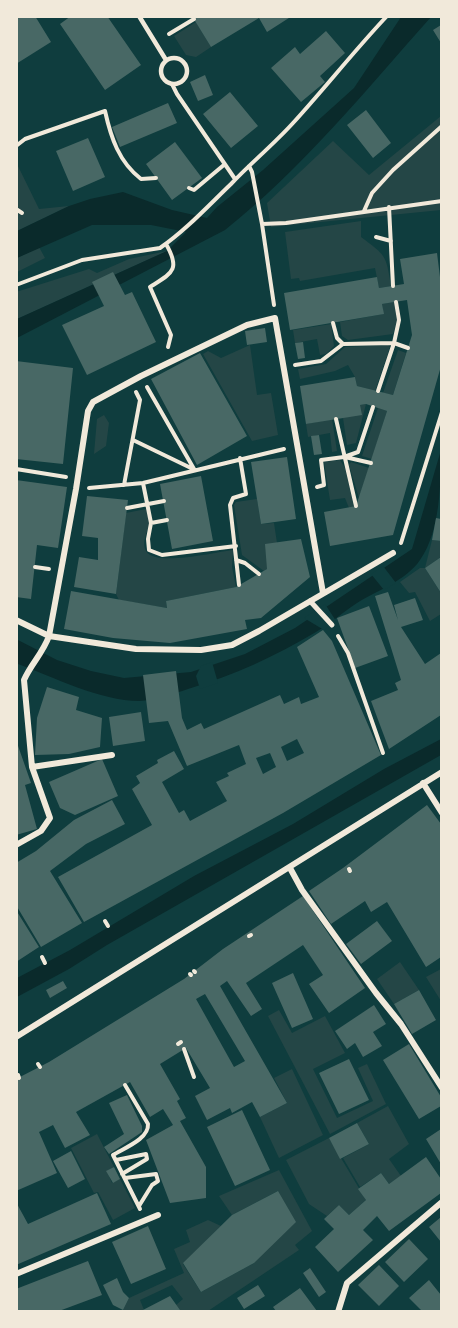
<!DOCTYPE html>
<style>
body{margin:0}
#map{position:relative;width:458px;height:1328px;overflow:hidden;background:#0f3d3e;font-family:Cabin,sans-serif}
canvas{display:block}
.frame{position:absolute;inset:0;border:18px solid #f1e9da;pointer-events:none}
</style>
<div id="map">
<canvas width="458" height="1328"></canvas>
<div class="frame"></div>
</div>
<script>
const ctx = document.querySelector('canvas').getContext('2d');
ctx.lineJoin = 'round';
function fill(path, color) {
  ctx.fillStyle = color;
  ctx.fill(path, 'evenodd');
}
function strokePath(path, color, width, dash) {
  ctx.strokeStyle = color;
  ctx.lineWidth = width;
  ctx.lineCap = dash ? 'butt' : 'round';
  ctx.setLineDash(dash || []);
  ctx.stroke(path);
}
const green = new Path2D(`
 M196,22L211,47L196,57L186,55L174,36Z
 M441,116V210L271,227L267,203L333,141L369,175Z
 M17,164L39,209L69,206L17,231Z
 M361,221V237C386,256 386,254 391,286L379,288L375,268L300,281L299,278L291,279L285,232Z
 M39,247L45,258L17,272V258Z
 M167,251L17,319L16,292L89,269L97,273L129,259Z
 M394,302L397,320L393,334L348,340L342,336L340,322L383,314L382,304Z
 M331,324L334,346L326,354L320,355L317,339L295,343L293,330Z
 M250,345L257,395L271,393L278,435L252,441L203,354L208,351L221,358Z
 M388,345L390,347L375,391L357,386L355,377L348,365L335,371L300,379L298,369L326,364L345,347Z
 M398,350L406,353L393,395L383,393Z
 M366,404L356,443L347,445L343,418L360,405Z
 M378,408L387,411L372,459L362,456Z
 M104,415L109,423L106,446L94,454L97,419Z
 M332,419L337,451L332,452L330,433L308,437L306,424Z
 M340,460L345,468L354,507L349,508L345,498L330,500L324,462Z
 M351,462L369,468L359,498L349,465Z
 M257,499L261,524L274,523L277,543L267,569L264,571L242,555L234,505L236,502Z
 M146,509C147,513 149,519 149,523C148,532 141,542 146,551C155,567 216,552 233,550L232,567L236,587L166,601L167,608L119,600L116,594L126,513Z
 M432,540L441,541V557L425,568L441,593V614L430,621L415,592L409,593L400,582L420,568H425Z
 M400,962L419,990L394,1004L377,979Z
 M441,969V1001L426,977Z
 M279,1010L292,1033L325,1016L345,1053L313,1069L337,1118L373,1101L358,1068L367,1064L386,1104L330,1134L268,1016Z
 M292,1069L323,1135L279,1158L260,1117L287,1103L274,1078Z
 M388,1106L409,1144L389,1159L401,1176L389,1184L381,1173L360,1187L343,1158L369,1144L357,1123Z
 M97,1134L114,1167L107,1171L112,1183L120,1179L135,1208L113,1220L98,1192L94,1193L71,1148Z
 M329,1138L366,1200L349,1215L339,1205L327,1216L309,1204L286,1160Z
 M279,1170L312,1231L295,1245L299,1250L208,1311H178L180,1310L176,1305L183,1299L172,1285L140,1300L144,1310L124,1311L123,1310L129,1298L184,1273L174,1249L190,1242L186,1230L208,1220L221,1226L183,1264L201,1292L254,1263L278,1191L232,1215L219,1196Z`);
const water = new Path2D(`
 M401,17H431C366,90 302,169 225,230L17,338V319L167,251L186,232L151,225H92L17,258V231L69,206L90,199L123,192L172,210L207,218L217,207L263,170L354,88Z
 M441,450C441,484 440,532 420,560C407,580 376,591 357,603C343,612 330,624 316,632C274,657 234,675 188,689C173,694 155,700 139,701C101,701 53,677 18,664L16,639L57,660L91,671L124,678L191,672L245,654L295,628L412,549Z
 M441,739V755L107,945L69,969L17,997V978L70,950L194,876L293,824L384,769Z`);
const pier = new Path2D(`
 M383,566L396,583L384,590L371,574Z
 M325,604L336,621L324,630L304,618Z
 M212,662L218,683L200,689L196,676L201,666Z`);
const building = new Path2D(`
 M16,16H35L51,42L16,64Z
 M71,16H107L141,65L105,90L60,24Z
 M192,16H292L267,32L259,18L211,47Z
 M441,25V43L433,30Z
 M326,31L345,53L320,76L325,82L301,102L271,68L295,47L300,54Z
 M205,75L213,95L198,101L190,82Z
 M230,92L258,126L231,148L203,114Z
 M168,103L177,123L120,147L112,127Z
 M366,110L391,143L373,158L347,125Z
 M88,138L105,177L73,191L56,151Z
 M175,142L202,178L172,200L146,164Z
 M437,253L441,285V366L393,535L330,546L324,512L356,506L387,411L366,404L360,405L362,415L306,424L300,386L355,377L357,386L393,395L412,335L407,300L382,304L384,314L290,330L284,293L377,277L379,288L404,284L400,259Z
 M113,272L125,295L132,292L156,342L87,375L62,325L104,306L92,282Z
 M265,328L267,342L247,345L245,331Z
 M303,342L305,358L298,359L295,343Z
 M200,353L247,436L197,465L151,379Z
 M16,361L73,368L63,464L16,459Z
 M319,435L322,454L314,455L311,436Z
 M287,457L296,519L261,524L251,462Z
 M201,476L213,541L172,549L160,484Z
 M16,480L67,487L58,548L37,545L31,599L16,597Z
 M87,496L128,500L116,594L74,587L79,557L98,560V538L82,536Z
 M436,518L441,519V541L432,540Z
 M301,539L310,577L261,618L245,620L247,629L170,643L113,638L64,629L71,591L167,608L166,601L236,587L267,569L265,544Z
 M441,557V593L425,568Z
 M388,592L398,620L394,605L415,598L423,620L401,627L425,664L441,653V715L389,749L371,701L398,690L395,683L401,680L375,596Z
 M369,606L388,656L355,668L337,618Z
 M323,630L332,641L381,755L283,813L84,922L58,877L152,825L132,789L140,783L136,776L158,763L157,760L174,751L184,769L162,782L179,813L184,810L190,821L227,801L216,782L229,776L227,773L246,764L239,745L187,766L168,721L149,723L143,675L176,671L182,718L187,730L201,723L204,729L280,695L284,704L299,697L301,704L319,697L297,647ZM297,739L304,753L287,761L281,747ZM270,753L276,767L263,774L256,758Z
 M47,687L79,697L76,710L102,718L100,747L69,754L35,755L37,718Z
 M141,712L145,741L113,746L109,717Z
 M16,740L31,783L25,785L37,829L16,835Z
 M102,759L118,796L75,815L60,808L49,782Z
 M112,800L125,824L86,844L50,871L82,923L41,947L16,905V863L36,851L74,820Z
 M427,805L441,824V957L426,967L387,902L371,912L365,901L331,924L309,891L343,868Z
 M303,896L365,988L329,1013L309,984L323,975L303,945L246,983L262,1009L251,1016L227,981L220,986L287,1103L260,1117L252,1102L232,1113L230,1108L207,1120L195,1096L210,1088L186,1048L160,1064L180,1099L177,1101L186,1118L180,1121L206,1167V1198L170,1203L146,1140L173,1125L163,1109L150,1117L130,1082L76,1112L90,1135L65,1148L53,1125L39,1132L57,1173L16,1191V1079L49,1062L184,979L223,949ZM205,994L245,1061L234,1067L196,999Z
 M16,910L39,947L16,962Z
 M377,921L392,941L361,964L346,944Z
 M293,973L313,1019L292,1028L272,983Z
 M63,981L67,988L50,998L46,990Z
 M419,990L436,1020L412,1034L394,1004Z
 M374,1005L386,1024L373,1032L382,1046L363,1057L355,1043L347,1049L335,1031Z
 M409,1044L441,1097V1106L419,1119L383,1060Z
 M349,1059L369,1100L339,1114L319,1073Z
 M127,1095L142,1126V1132L109,1154L104,1147L124,1134L109,1103Z
 M242,1110L270,1170L235,1186L207,1127Z
 M357,1123L369,1144L340,1159L329,1138Z
 M441,1129V1164L426,1139Z
 M71,1151L85,1179L68,1188L53,1161Z
 M426,1157L441,1179V1193L389,1231L377,1216L363,1230L373,1240L338,1272L315,1247L334,1229L324,1219L339,1205L349,1215L366,1200L358,1189L381,1173L389,1184Z
 M114,1167L120,1179L113,1183L106,1171Z
 M278,1191L296,1222L254,1263L201,1292L183,1263L232,1215Z
 M97,1193L111,1224L16,1265V1202L28,1224Z
 M441,1217V1242L429,1227Z
 M148,1226L166,1269L131,1284L112,1242Z
 M409,1239L428,1259L404,1282L385,1262Z
 M88,1261L102,1295L59,1311H16V1289Z
 M379,1265L399,1286L379,1306L358,1285Z
 M310,1268L326,1292L319,1297L303,1273Z
 M117,1278L123,1292L129,1298L123,1310L113,1305L103,1285Z
 M429,1280L441,1295V1311H422L409,1298Z
 M258,1285L265,1296L244,1309L237,1298Z
 M300,1288L317,1311H276L273,1307Z
 M170,1296L180,1310L178,1311H141Z`);
const path = new Path2D(`
 M169,34L194,19
 M172,84L177,94L235,179
 M16,146L25,139L105,111C111,138 119,162 141,179L156,178
 M249,166L252,172L262,224
 M189,188L194,190L225,164
 M389,207L393,286
 M16,209L22,213
 M364,211L372,193L393,170L442,126
 M376,237L391,241
 M166,244C181,270 172,273 150,287L171,335L168,347
 M16,285L82,260L160,248C186,230 208,206 231,184C251,163 274,144 293,123C325,88 354,51 387,16
 M274,305L262,224L286,223L442,201
 M333,323L337,338L343,344
 M295,365L321,361L343,344L394,343L408,348
 M147,387L194,469
 M378,391L394,343L399,320L396,302
 M336,419L356,506
 M133,440L193,469
 M345,457L371,463
 M16,469L66,477
 M143,483L151,523L148,539L149,550L162,555L236,546
 M124,485L140,400L136,392
 M317,487L324,485L321,460L344,457L358,452L373,407
 M89,488L143,483L284,449
 M127,508L164,501
 M151,523L167,520
 M401,543L442,412
 M236,560L245,563L259,574
 M35,567L49,569
 M239,585L230,505L233,498L246,494L240,458
 M338,636L348,653L383,753
 M349,869L350,871
 M105,921L108,926
 M249,936L251,935
 M42,957L45,963
 M194,971L195,972
 M190,974L191,975
 M178,1044L181,1042
 M184,1049L194,1077
 M38,1064L40,1067
 M18,1075L19,1078
 M125,1085L148,1124C149,1139 124,1148 113,1155L140,1209
 M116,1160L146,1154L147,1159L122,1174
 M125,1178L156,1174L158,1181L152,1185L139,1206`);
const service = new Path2D(`
 M139,16L166,60
 M161 71a13 13 0 1 1 26 0a13 13 0 1 1-26 0Z`);
const pedestrian = new Path2D(`
 M310,601L332,625`);
const minor = new Path2D(`
 M16,620L49,636L136,649L201,650L232,645L259,631L393,553
 M32,767L112,755
 M423,783L442,813
 M16,845L41,831L50,818L32,767L24,680C31,664 43,653 49,636L76,489L88,411L93,402L141,376L247,325L275,318L323,593
 M290,868L302,890L376,993L401,1024L442,1088
 M16,1037L442,772
 M16,1274L158,1215
 M338,1312L347,1283L442,1202`);
fill(green, '#244646');
fill(water, '#0a2a2b');
fill(pier, '#0f3d3e');
fill(building, '#486865');
strokePath(path, '#f1e9da', 4);
strokePath(service, '#f1e9da', 4.5);
strokePath(pedestrian, '#f1e9da', 5);
strokePath(minor, '#f1e9da', 6);
</script>
